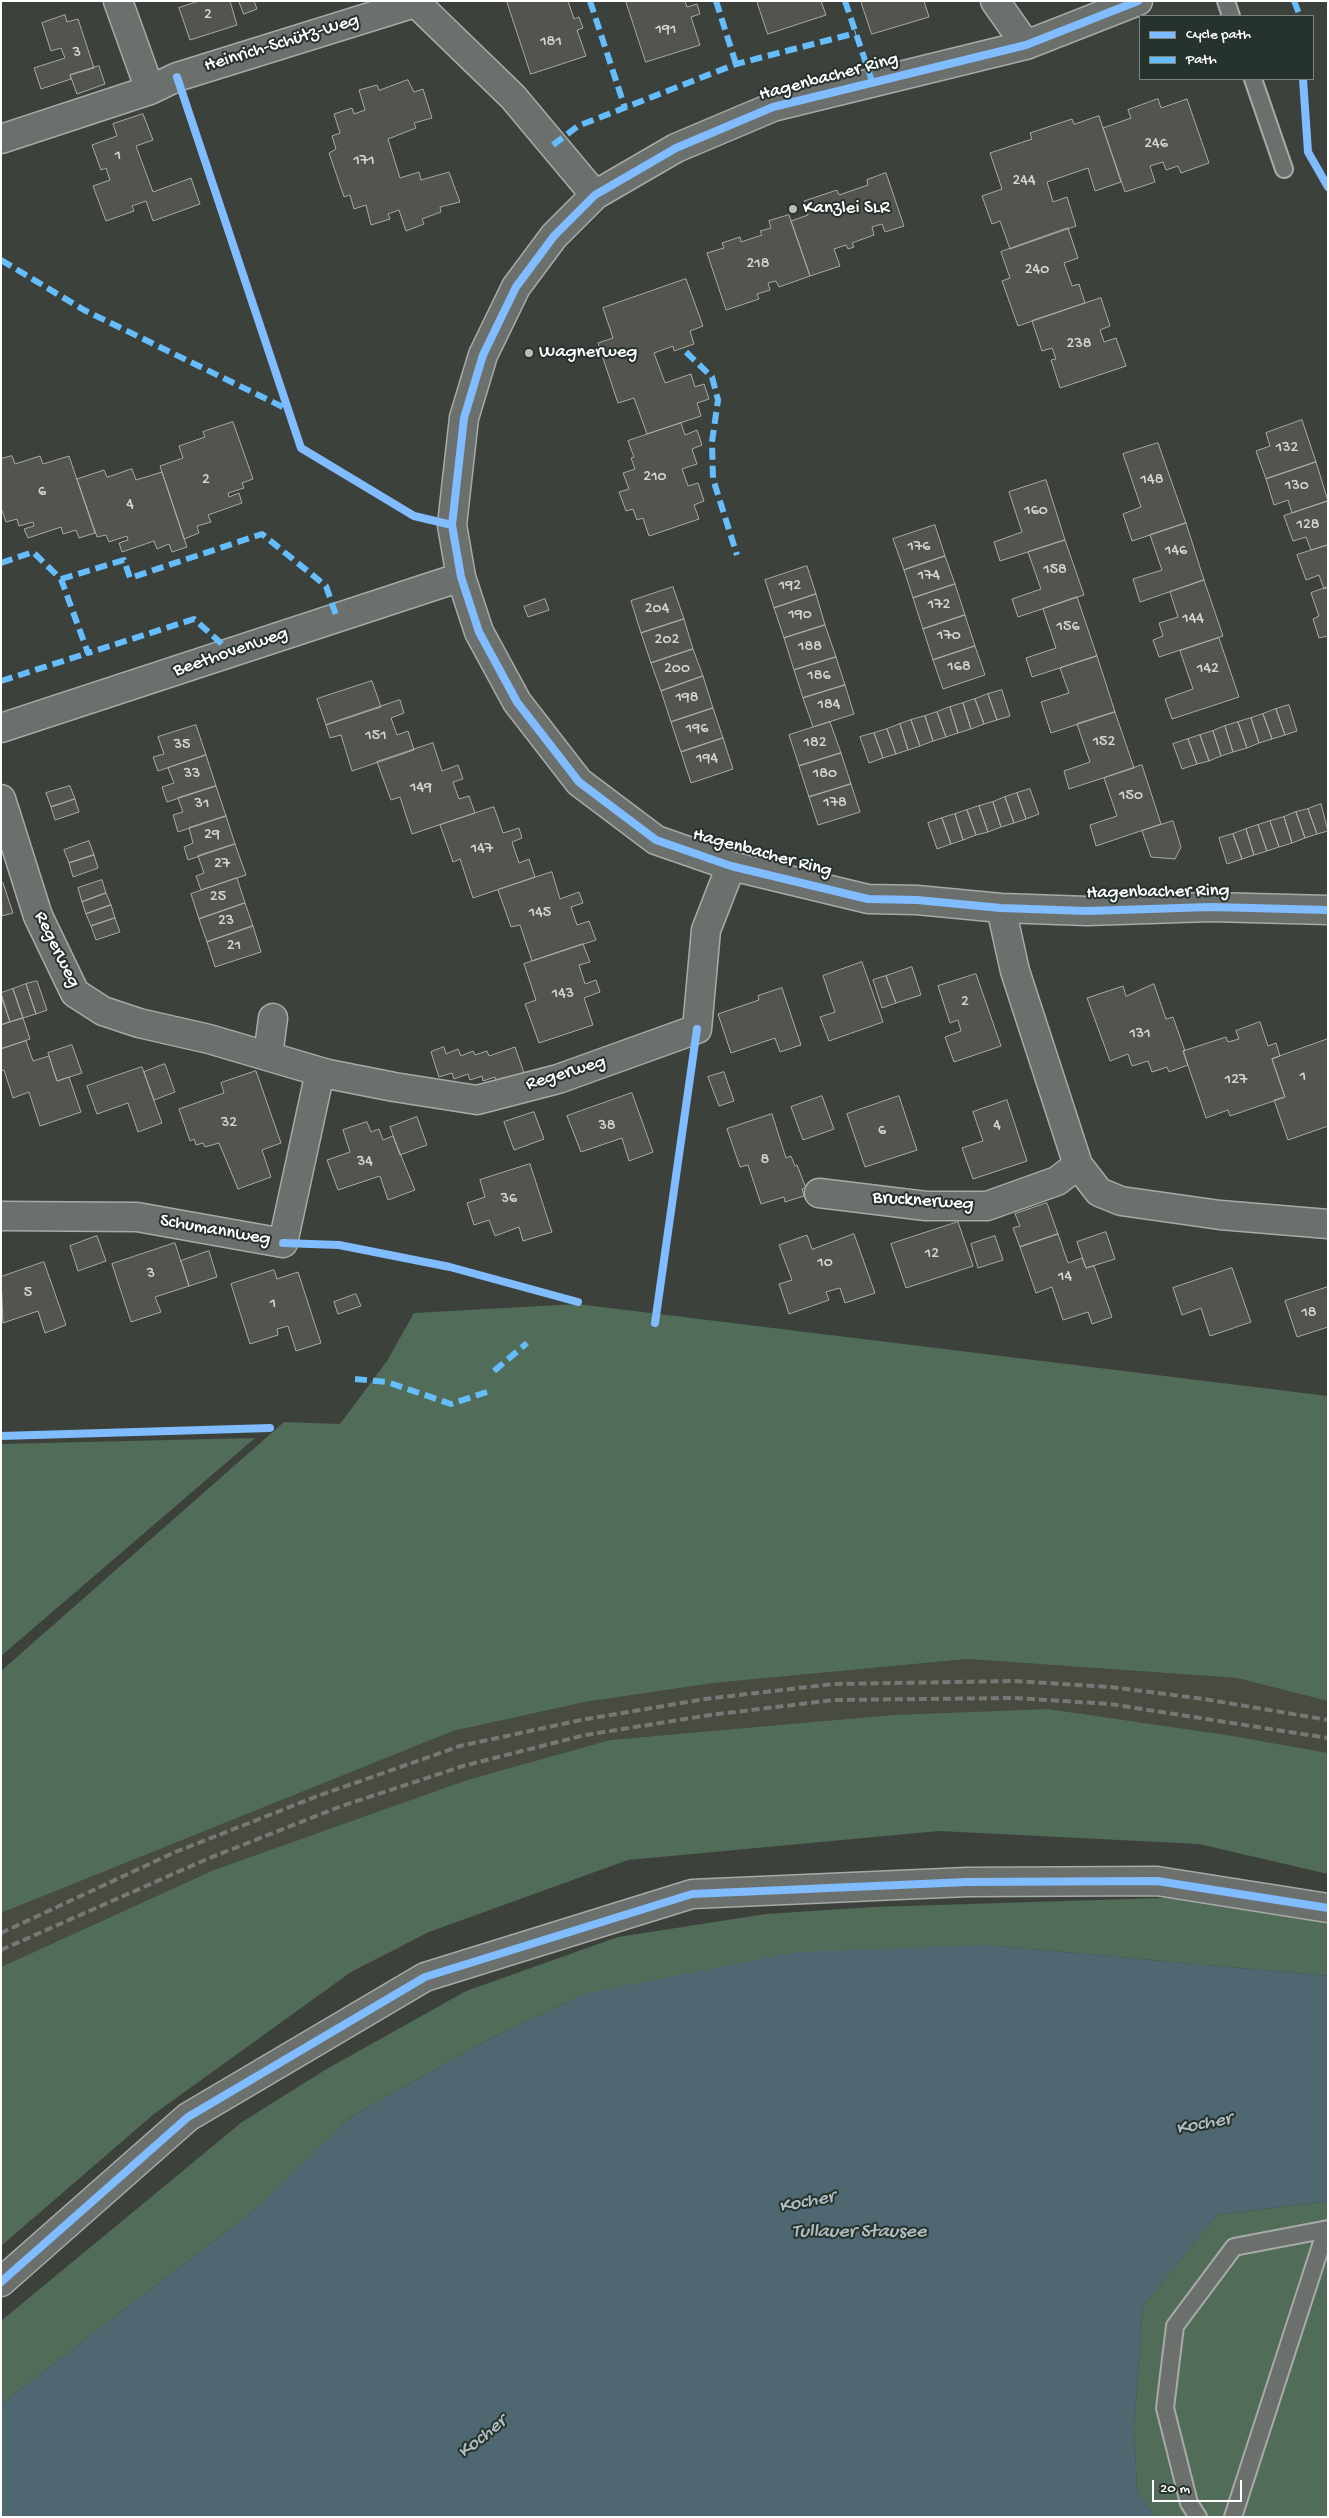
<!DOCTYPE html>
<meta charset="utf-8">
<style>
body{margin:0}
#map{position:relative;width:1329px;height:2518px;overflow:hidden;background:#3c413b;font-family:"Gochi Hand",sans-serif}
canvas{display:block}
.frame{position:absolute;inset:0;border:2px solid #fff;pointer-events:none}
.legend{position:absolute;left:1139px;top:15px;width:175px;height:65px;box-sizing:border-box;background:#26332d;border:1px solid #7d8581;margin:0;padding:6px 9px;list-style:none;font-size:15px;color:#fff}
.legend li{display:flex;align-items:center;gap:10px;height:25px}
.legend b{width:25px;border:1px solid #7d8581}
.scale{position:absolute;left:1152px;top:2480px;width:90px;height:22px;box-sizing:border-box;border:2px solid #fff;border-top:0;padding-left:6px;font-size:15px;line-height:18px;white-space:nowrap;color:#fff;-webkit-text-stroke:4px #26332d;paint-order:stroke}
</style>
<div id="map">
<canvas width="1329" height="2518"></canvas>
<div class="frame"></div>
<ul class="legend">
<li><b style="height:6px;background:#80bcff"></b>Cycle path</li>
<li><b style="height:6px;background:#66bdfb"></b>Path</li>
</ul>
<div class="scale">20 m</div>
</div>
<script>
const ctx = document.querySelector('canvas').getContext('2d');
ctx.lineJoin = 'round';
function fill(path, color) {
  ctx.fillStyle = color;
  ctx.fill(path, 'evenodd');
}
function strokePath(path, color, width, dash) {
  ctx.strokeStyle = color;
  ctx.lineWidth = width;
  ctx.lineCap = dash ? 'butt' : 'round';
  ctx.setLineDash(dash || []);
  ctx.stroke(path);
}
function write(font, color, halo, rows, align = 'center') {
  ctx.font = font + ' "Gochi Hand",sans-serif';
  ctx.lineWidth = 4;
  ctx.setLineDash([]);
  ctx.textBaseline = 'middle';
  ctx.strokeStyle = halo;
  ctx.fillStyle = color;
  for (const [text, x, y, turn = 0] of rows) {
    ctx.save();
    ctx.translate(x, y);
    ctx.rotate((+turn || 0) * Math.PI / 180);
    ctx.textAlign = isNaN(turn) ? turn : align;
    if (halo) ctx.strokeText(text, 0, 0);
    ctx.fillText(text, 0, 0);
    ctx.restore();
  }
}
const built = new Path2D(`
 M968,1659L1237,1678L1328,1701V1753L1227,1735L1048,1709L892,1715L610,1740L467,1780L214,1870L1,1967V1913L453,1731L585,1702L713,1683Z`);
const green = new Path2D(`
 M577,1304L1328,1396V1701L1237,1678L968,1659L713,1683L585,1702L453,1731L1,1913V1671L284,1422L340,1424L387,1361L414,1313Z
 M255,1438L1,1656V1444Z
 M1048,1709L1227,1735L1328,1753V1874L1199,1844L939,1831L628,1860L429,1932L351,1972L154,2114L1,2246V1967L214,1870L467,1780L610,1740L892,1715Z
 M1194,1897L1328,1919V1976L985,1945L587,1993L490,2039L352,2116L257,2208L13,2395L1,2407V2321L242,2122L325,2070L466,1991L618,1937L766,1914L873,1907Z
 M1328,2201V2517H1155L1137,2491L1134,2428L1143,2306L1217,2215Z`);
const water = new Path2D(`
 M985,1945L1328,1976V2201L1217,2215L1143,2306L1134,2428L1137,2491L1155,2517H1V2407L13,2395L257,2208L352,2116L490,2039L587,1993L797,1952Z`);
const building = new Path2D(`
 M199,1H230L237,25L190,40L179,8Z
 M239,1H254L257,9L244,14Z
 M507,1H568L574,19L579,17L583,28L577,30L586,56L531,74Z
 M626,1H685L687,7L697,4L700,14L691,17L700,45L646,62Z
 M757,1H821L826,15L768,34Z
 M861,1H924L929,17L872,34Z
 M65,15L67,22L78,19L94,68L70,75L71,79L41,89L34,68L65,58L61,48L51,51L42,23Z
 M99,66L105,84L77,94L70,75Z
 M408,80L414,92L423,89L432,118L414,123L416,128L388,139L400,178L419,172L421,180L449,172L460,202L440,207L441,212L422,219L424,224L406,231L399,210L388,214L390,219L371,225L366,205L354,209L350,195L344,197L329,153L336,149L332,136L340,133L334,114L352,108L354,114L365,110L359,90L377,85L379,90Z
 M1158,99L1161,108L1187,99L1209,163L1181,173L1178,166L1166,170L1163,162L1150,166L1155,182L1125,192L1103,128L1131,118L1128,110Z
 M143,114L153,140L136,146L153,192L191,178L200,204L153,221L146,201L132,206L134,211L106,221L93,186L110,180L106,168L101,170L92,145L117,136L113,124Z
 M1099,116L1121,182L1095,191L1088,168L1047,182L1053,202L1067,197L1076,226L1010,249L1000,221L992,224L982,196L1002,189L990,153L1032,139L1030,133L1072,119L1074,124Z
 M886,173L904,226L885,232L882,224L872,227L874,235L852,243L854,247L848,249L846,245L834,249L840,266L810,276L791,221L808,215L804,201L837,190L839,195L868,185L867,180Z
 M789,215L810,276L779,287L776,281L768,283L770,290L757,294L759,299L726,310L707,253L724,248L722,243L740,237L741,242L762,235L760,231L771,228L769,221Z
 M1068,228L1078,258L1064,263L1072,286L1079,284L1085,303L1018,326L1002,281L1010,278L1001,252Z
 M686,279L703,326L690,331L694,344L674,351L673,346L654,353L665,383L691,374L695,387L704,384L709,399L697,403L701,416L647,434L634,398L618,403L598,343L613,338L603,308Z
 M1101,298L1110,326L1100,330L1104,342L1116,338L1126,366L1060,388L1051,360L1056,359L1052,348L1042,351L1032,321Z
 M1302,420L1316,462L1266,479L1256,451L1270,446L1266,433Z
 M233,422L253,479L242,483L244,488L228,493L229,497L239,493L242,503L208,515L211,522L197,526L199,533L184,539L160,466L183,458L179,446L205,437L203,432Z
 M681,423L685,435L697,430L702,445L692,449L697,464L682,469L688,486L698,483L704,501L694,505L699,519L649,536L643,518L637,520L633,509L626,511L619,492L629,489L623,473L635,469L631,458L634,457L628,441Z
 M1158,443L1186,523L1132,541L1123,514L1141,507L1123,454Z
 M12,456L15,464L40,456L43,464L69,456L95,533L79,538L76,530L63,534L61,527L28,538L24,529L34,526L33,522L19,526L17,519L6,522L1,508V459Z
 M1316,462L1328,501L1292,513L1288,500L1274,505L1266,479Z
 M132,469L136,480L162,472L187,547L172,552L169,544L157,549L154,541L122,552L119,543L128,540L127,536L109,542L106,535L97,537L77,479L104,470L107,477Z
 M1046,480L1065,540L1000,561L994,542L1022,532L1009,492Z
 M1328,501V545L1311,550L1306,537L1293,541L1284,516Z
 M1186,523L1204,580L1140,602L1133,579L1162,570L1150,535Z
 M935,525L945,556L904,570L893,539Z
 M1065,540L1084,595L1018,617L1012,599L1041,589L1028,552Z
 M1328,545V587L1324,589L1319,575L1306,580L1297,555Z
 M945,556L955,584L913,598L904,570Z
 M807,566L816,594L774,608L765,580Z
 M1204,580L1223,636L1159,657L1153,640L1163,636L1159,623L1178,617L1170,592Z
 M955,584L965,615L923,629L913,598Z
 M673,587L684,619L641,633L631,601Z
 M1328,587V636L1319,638L1313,619L1319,616L1311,593Z
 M816,594L825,625L784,638L774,608Z
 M1077,597L1097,656L1032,677L1026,658L1056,648L1043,609Z
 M545,599L549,610L528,617L524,607Z
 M965,615L975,646L933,660L923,629Z
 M684,619L693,649L651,663L641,633Z
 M825,625L836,657L794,670L784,638Z
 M1219,638L1239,697L1172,719L1165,699L1193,689L1180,651Z
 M975,646L985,675L943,689L933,660Z
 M693,649L703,676L661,691L651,663Z
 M1097,656L1115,712L1051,733L1041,702L1069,693L1060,668Z
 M836,657L845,685L803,698L794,670Z
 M703,676L713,708L671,722L661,691Z
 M372,681L381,707L326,725L317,699Z
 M845,685L854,714L813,727L803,698Z
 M1002,690L1010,716L997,720L988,694Z
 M988,694L997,720L984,724L975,699Z
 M975,699L984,724L971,729L963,703Z
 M400,700L404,713L391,718L397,735L408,731L414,750L352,771L341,735L330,738L326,725Z
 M963,703L971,729L958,733L950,707Z
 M1289,705L1297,731L1285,735L1276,709Z
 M950,707L958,733L946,737L937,712Z
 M713,708L723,738L681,752L671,722Z
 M1276,709L1285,735L1272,739L1263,714Z
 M937,712L946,737L933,741L925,716Z
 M1115,712L1134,768L1069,789L1064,771L1090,762L1077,724Z
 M1263,714L1272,739L1259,743L1251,718Z
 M925,716L933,741L920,746L911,720Z
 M1251,718L1259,743L1247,748L1238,722Z
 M911,720L920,746L908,750L900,724Z
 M830,722L841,753L799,766L789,735Z
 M1238,722L1247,748L1233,752L1225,726Z
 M900,724L908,750L896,754L887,729Z
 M196,725L206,755L158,771L153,757L164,754L158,737Z
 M1225,726L1233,752L1221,756L1213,731Z
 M887,729L896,754L883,758L874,733Z
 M1213,731L1221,756L1209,761L1200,735Z
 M874,733L883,758L869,763L860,737Z
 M1200,735L1209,761L1197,764L1188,739Z
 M723,738L733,769L691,783L681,752Z
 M1188,739L1197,764L1182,769L1173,744Z
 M433,743L442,771L458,765L463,779L453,782L459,799L469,796L475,813L412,834L400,797L391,800L377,762Z
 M841,753L851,784L809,797L799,766Z
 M206,755L216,786L167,802L162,787L174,783L168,768Z
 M1142,765L1161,824L1096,846L1090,825L1117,816L1104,778Z
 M851,784L860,812L818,825L809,797Z
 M70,786L75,799L51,807L46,793Z
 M216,786L226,816L178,832L173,815L183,812L178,798Z
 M1030,789L1039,814L1026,819L1017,793Z
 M1017,793L1026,819L1014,823L1005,797Z
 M1005,797L1014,823L1001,827L993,802Z
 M75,799L79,812L55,820L51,807Z
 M993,802L1001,827L988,832L979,806Z
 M1321,804L1328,831L1317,834L1308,809Z
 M979,806L988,832L976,835L967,810Z
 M494,807L503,833L519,828L522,838L512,842L519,863L529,859L535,877L473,898L460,859L453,862L440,825Z
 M1308,809L1317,834L1305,838L1296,812Z
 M967,810L976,835L963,840L955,814Z
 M1296,812L1305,838L1292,843L1284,817Z
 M955,814L963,840L951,844L942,818Z
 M226,816L235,844L188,860L184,847L193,843L189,828Z
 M1284,817L1292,843L1279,847L1270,821Z
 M942,818L951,844L937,849L928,823Z
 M1173,821L1181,847L1175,859L1151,857L1142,831Z
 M1270,821L1279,847L1267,851L1258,825Z
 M1258,825L1267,851L1254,855L1246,829Z
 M1246,829L1254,855L1242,859L1233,834Z
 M1233,834L1242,859L1227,864L1219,838Z
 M89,841L94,855L69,863L64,850Z
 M235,844L246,875L201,890L196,876L204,873L198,856Z
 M94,855L98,868L73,877L69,863Z
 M552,872L560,899L579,892L583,903L571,907L577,925L589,921L596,940L532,961L520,925L511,927L498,890Z
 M237,878L245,903L199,919L191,894Z
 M102,880L106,893L82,902L78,888Z
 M3,883L13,913L2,916L1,884Z
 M106,893L111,905L86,914L82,902Z
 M245,903L253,926L207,942L199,919Z
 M111,905L115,918L91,926L86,914Z
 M115,918L120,932L96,940L91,926Z
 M253,926L261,952L215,967L207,942Z
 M583,944L590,962L579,965L585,984L596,980L600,992L584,998L593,1025L539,1043L525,1004L536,1000L524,964Z
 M862,962L883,1022L829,1041L820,1017L835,1012L823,976Z
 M912,967L921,995L896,1003L886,976Z
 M976,974L1001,1046L954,1062L945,1037L961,1031L958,1020L950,1023L938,986Z
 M886,976L896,1003L882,1008L873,980Z
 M37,981L47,1010L36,1014L26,984Z
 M26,984L36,1014L23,1018L13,989Z
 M1154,984L1166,1019L1173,1017L1185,1051H1183L1188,1065L1169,1072L1167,1067L1152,1072L1148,1061L1132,1066L1128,1054L1110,1061L1087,998L1123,986L1126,996Z
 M782,988L801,1045L780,1052L775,1038L731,1053L718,1014L759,1000L758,996Z
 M13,989L23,1018L10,1022L1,993Z
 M1,996L10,1022L1,1025Z
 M23,1018L30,1039L1,1049V1025Z
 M1260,1022L1268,1046L1276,1043L1280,1056L1272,1059L1285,1097L1230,1116L1228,1110L1206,1118L1183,1051L1226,1037L1228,1042L1239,1039L1236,1031Z
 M1328,1039V1126L1288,1140L1274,1100L1285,1097L1272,1059Z
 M26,1041L33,1061L49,1056L57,1081L69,1077L81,1112L40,1126L29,1092L13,1098L4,1070L1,1071V1049Z
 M72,1045L82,1073L57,1081L48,1053Z
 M444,1047L446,1054L458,1049L461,1056L473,1051L475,1055L487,1051L489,1056L515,1047L524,1073L497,1082L495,1077L483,1081L482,1076L470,1080L468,1074L454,1079L452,1073L439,1077L431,1052Z
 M165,1064L175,1092L154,1100L144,1072Z
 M142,1067L162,1123L138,1132L128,1103L97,1114L87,1086Z
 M256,1071L281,1143L262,1150L271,1177L238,1189L219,1143L205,1147L203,1143L196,1145L194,1139L190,1141L179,1109L224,1093L221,1083Z
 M724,1072L734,1101L719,1106L708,1077Z
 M632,1093L653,1152L629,1161L622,1138L581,1152L567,1116Z
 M822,1096L834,1129L803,1140L791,1107Z
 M899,1096L917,1150L865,1167L847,1114Z
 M1007,1100L1027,1161L973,1179L962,1148L983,1141L973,1112Z
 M534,1112L544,1139L514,1150L504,1122Z
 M772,1114L786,1158L791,1156L795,1166L797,1165L806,1188L802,1189L804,1196L785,1202L784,1197L761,1204L748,1165L740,1167L727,1129Z
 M417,1117L427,1145L400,1155L390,1127Z
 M367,1122L371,1132L379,1129L383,1140L393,1136L415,1190L388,1200L380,1176L338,1190L327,1160L350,1152L343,1130Z
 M530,1164L552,1232L523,1241L519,1227L495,1236L489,1220L474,1225L467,1203L485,1197L480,1180Z
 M1047,1203L1058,1234L1020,1247L1013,1228L1020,1226L1015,1214Z
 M958,1222L973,1266L906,1288L891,1244Z
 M1106,1232L1115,1259L1086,1268L1077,1242Z
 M854,1234L875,1293L845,1303L840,1288L826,1292L829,1300L789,1314L779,1284L792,1280L779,1245L807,1235L812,1249Z
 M1058,1234L1068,1263L1082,1258L1086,1268L1094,1266L1112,1317L1092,1324L1088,1312L1063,1320L1052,1287L1036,1293L1020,1247Z
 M97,1236L106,1261L78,1271L70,1246Z
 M995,1236L1003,1260L978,1268L971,1244Z
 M175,1243L189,1286L155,1297L161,1312L131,1322L112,1264Z
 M209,1251L217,1277L189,1286L181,1261Z
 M44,1262L66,1325L45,1333L38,1311L3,1323L1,1277Z
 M1232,1268L1251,1322L1210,1336L1201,1308L1182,1315L1173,1288Z
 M274,1270L277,1279L298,1272L321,1343L296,1351L288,1326L277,1329L278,1335L250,1344L231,1284Z
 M1328,1287V1327L1297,1337L1285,1301Z
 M356,1294L361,1306L338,1314L334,1302Z`);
const lane = new Path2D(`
 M1226,1L1231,16
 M1253,79L1284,169
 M1198,2517L1189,2503L1165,2408L1175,2326L1234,2247L1328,2229
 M1233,2517L1326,2230`);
const street = new Path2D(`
 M118,1L150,90L177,77L415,3
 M414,1L513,97L595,195
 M995,1L1026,45
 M1138,1L1026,45L773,107L676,148L595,195L554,236L516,287L483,355L464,418L452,525L461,577L479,632L517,702L579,782L656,840L731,866L868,899L917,900L1001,908L1087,911L1211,907L1328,910
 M1,139L150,90
 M1,728L461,577
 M1,799L38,916L75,993L103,1011L139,1023L209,1039L328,1074L394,1087L477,1100L558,1079L697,1029L706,930L731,866
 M1001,908L1015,971L1078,1165L1099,1192L1121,1201L1220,1215L1328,1224
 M268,1056L273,1018
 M819,1193L926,1206H987L1057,1181L1078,1165
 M1,1216L137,1217L283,1243L320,1072`);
const secondary = new Path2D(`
 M1,2282L188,2117L425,1977L692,1894L967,1882L1157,1881L1328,1908`);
const rail = new Path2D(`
 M1,1933L173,1853L315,1797L460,1746L581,1720L705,1699L833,1684L1014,1681L1111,1687L1204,1699L1328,1720
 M1,1950L207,1859L339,1807L463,1766L585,1735L710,1715L834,1700L1013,1698L1110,1704L1328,1738`);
const quiet = new Path2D(`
 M590,1L625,108
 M716,1L736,64
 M845,1L872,81
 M1294,1L1300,16
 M553,145L578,126L736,64L856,33
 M1,260L84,310L289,410
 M686,352L712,377L718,400L712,442L713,479L737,555
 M1,563L33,552L61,579L88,653L194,619L232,653
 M61,579L124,560L130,578L262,534L326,586L337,618
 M1,681L88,653
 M494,1371L527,1343
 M355,1379L387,1382L451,1404L487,1392`);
const cycleway = new Path2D(`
 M1138,1L1026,45L773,107L676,148L595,195L554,236L516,287L483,355L464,418L452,525L461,577L479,632L517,702L579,782L656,840L731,866L868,899L917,900L1001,908L1087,911L1211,907L1328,910
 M177,77L301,448L414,516L452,525
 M1303,79L1308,152L1328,187
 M283,1243L339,1245L450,1267L578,1302
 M655,1323L697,1029
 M1,1436L270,1428
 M1,2282L188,2117L425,1977L692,1894L967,1882L1157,1881L1328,1908`);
const markers = [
 [793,209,5,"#bbbcba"],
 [529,353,5,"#bbbcba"]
];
const numberNames = [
 ["2",208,16],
 ["191",666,31],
 ["181",551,43],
 ["3",77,54],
 ["246",1156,145],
 ["1",118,157],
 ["171",364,162],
 ["244",1024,182],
 ["218",758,265],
 ["240",1037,271],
 ["238",1079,345],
 ["132",1287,449],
 ["210",655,478],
 ["2",206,481],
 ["148",1152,481],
 ["130",1297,487],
 ["6",42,493],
 ["4",130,506],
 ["160",1036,512],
 ["128",1308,526],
 ["176",919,548],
 ["146",1176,552],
 ["158",1055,571],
 ["174",929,577],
 ["192",790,587],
 ["172",939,606],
 ["204",657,610],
 ["190",800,616],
 ["144",1193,620],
 ["156",1068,628],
 ["170",949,637],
 ["202",667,641],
 ["188",810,648],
 ["168",959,668],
 ["200",677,670],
 ["142",1208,670],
 ["186",819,677],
 ["198",687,699],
 ["184",829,706],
 ["196",697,730],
 ["151",376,737],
 ["152",1104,743],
 ["182",815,744],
 ["35",182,746],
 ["194",707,760],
 ["33",192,775],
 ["180",825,775],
 ["149",421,789],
 ["150",1131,797],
 ["178",835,804],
 ["31",202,805],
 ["29",212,836],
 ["147",482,850],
 ["27",222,865],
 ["25",218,898],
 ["145",540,914],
 ["23",226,922],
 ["21",234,947],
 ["143",563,995],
 ["2",965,1003],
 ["131",1140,1035],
 ["1",1303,1078],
 ["127",1236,1081],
 ["32",229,1124],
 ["38",607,1127],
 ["4",997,1127],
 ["6",882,1132],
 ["8",765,1161],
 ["34",365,1163],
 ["36",509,1200],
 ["12",932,1255],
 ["10",825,1264],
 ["3",151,1275],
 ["14",1065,1278],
 ["5",28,1294],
 ["1",273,1305],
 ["18",1309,1314]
];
const streetNames = [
 ["Heinrich-Schütz-Weg",282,44,-17],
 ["Hagenbacher Ring",829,78,-15],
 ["Beethovenweg",231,653,-19],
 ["Hagenbacher Ring",762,854,15],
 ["Hagenbacher Ring",1158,893,-1],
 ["Regerweg",56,950,64],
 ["Regerweg",566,1074,-17],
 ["Brucknerweg",923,1202,4],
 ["Schumannweg",215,1231,10]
];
const poiNames = [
 ["Kanzlei SLR",803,209],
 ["Wagnerweg",539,353]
];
const waterNames = [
 ["Kocher",1204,2125,-11],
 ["Kocher",807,2203,-11],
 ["Tullauer Stausee",859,2233],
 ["Kocher",483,2438,-39]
];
fill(built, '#484c40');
fill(green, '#516c58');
fill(water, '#4e6771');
fill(building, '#53544d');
strokePath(building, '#a7aaa7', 1);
strokePath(lane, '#a7aaa7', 20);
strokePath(street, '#a7aaa7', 31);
strokePath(secondary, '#a7aaa7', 31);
strokePath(lane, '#6c706d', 16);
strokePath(street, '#6c706d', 28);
strokePath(secondary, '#6c706d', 28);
strokePath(rail, '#767876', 4, [8, 4]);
strokePath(quiet, '#66bdfb', 6, [12, 6]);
strokePath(cycleway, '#80bcff', 8);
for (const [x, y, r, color] of markers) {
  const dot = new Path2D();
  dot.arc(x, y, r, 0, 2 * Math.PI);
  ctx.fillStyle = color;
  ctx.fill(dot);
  strokePath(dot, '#26332d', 2);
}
write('16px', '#d4d4d2', null, numberNames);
write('19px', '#fff', '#26332d', streetNames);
write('19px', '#fff', '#26332d', poiNames, 'left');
write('italic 20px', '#b0bcc1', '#26332d', waterNames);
</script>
